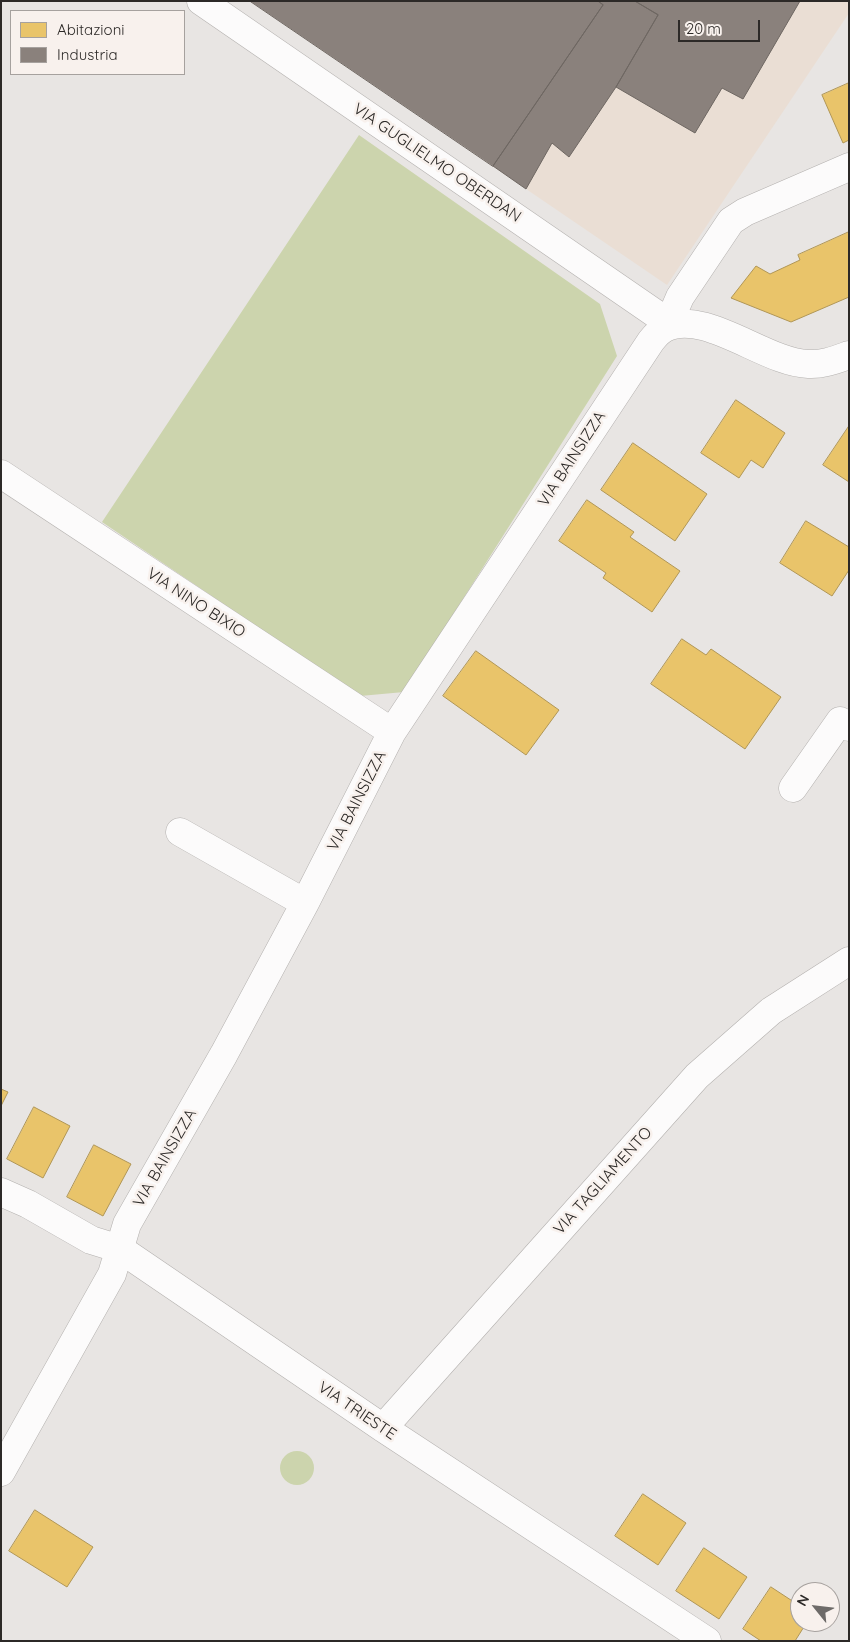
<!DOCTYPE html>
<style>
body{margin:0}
#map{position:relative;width:850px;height:1642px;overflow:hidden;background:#e8e5e3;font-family:Quicksand,sans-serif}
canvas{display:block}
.frame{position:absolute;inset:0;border:2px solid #2c2927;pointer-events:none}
.legend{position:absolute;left:10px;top:10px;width:175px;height:65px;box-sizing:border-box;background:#f8f1ed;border:1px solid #a6a19e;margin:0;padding:6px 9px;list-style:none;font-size:15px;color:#2c2927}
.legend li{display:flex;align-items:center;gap:10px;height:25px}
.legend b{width:25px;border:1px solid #a6a19e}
.north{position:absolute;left:790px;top:1582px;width:50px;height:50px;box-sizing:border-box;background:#f8f1ed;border:1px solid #a6a19e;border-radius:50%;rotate:299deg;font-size:14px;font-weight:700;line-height:20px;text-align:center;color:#2c2927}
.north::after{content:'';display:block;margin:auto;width:18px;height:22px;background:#6e6b69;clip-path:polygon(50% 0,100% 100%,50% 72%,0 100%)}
.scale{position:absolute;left:678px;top:20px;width:82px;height:22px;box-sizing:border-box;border:2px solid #2c2927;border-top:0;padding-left:6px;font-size:15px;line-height:18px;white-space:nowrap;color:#2c2927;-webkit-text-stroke:4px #f8f1ed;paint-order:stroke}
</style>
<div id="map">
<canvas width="850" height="1642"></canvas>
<div class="frame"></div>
<ul class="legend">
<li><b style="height:14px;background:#e9c46a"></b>Abitazioni</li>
<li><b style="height:14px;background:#8a817c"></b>Industria</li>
</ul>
<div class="north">N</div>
<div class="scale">20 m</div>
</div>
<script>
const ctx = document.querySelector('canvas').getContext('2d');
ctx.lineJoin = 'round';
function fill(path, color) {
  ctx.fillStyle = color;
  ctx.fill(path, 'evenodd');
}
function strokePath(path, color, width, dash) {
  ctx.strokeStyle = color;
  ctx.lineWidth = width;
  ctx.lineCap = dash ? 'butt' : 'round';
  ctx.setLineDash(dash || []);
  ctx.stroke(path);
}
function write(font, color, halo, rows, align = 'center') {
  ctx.font = font + ' Quicksand,sans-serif';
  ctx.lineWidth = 5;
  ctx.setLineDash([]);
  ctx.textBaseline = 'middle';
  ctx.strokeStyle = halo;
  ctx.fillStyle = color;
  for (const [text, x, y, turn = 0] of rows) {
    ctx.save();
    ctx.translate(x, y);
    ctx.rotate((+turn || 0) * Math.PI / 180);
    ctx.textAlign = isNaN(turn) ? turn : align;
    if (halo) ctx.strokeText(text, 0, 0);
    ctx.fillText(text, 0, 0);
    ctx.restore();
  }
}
const industrial = new Path2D(`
 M250,1H849V13L667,285Z`);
const green = new Path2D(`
 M359,135L600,304L617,356L404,692L360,696L102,522Z
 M280 1468a17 17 0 1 1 34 0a17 17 0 1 1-34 0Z`);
const homes = new Path2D(`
 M849,83V140L843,143L822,95Z
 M849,232V297L791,322L731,298L756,266L770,274L800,260L798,255Z
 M736,400L785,433L763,468L751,460L739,478L701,453Z
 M849,426V482L823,465Z
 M633,443L707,494L675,541L601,490Z
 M587,500L634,532L630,537L680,571L652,612L603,578L606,573L559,541Z
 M806,521L849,547V570L832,596L780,563Z
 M682,639L706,655L711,649L781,697L745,749L651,684Z
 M476,651L559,710L526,755L443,696Z
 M1,1089L8,1092L1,1106Z
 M34,1107L70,1126L43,1178L7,1159Z
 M94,1145L131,1164L103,1216L67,1197Z
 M643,1494L686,1523L658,1565L615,1536Z
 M35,1510L93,1547L67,1587L9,1551Z
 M704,1548L747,1577L719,1619L676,1591Z
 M771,1587L800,1606V1622H807L795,1641H761L743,1629Z`);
const industry = new Path2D(`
 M250,1H598L603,5L493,166Z
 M598,1H635L658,15L616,87L569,157L552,143L526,189L493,166L603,5Z
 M635,1H800L743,99L722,88L695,133L616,87L658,15Z`);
const minor = new Path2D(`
 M201,1L672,325
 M672,325L674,311L680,297L731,221L745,212L849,167
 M1,474L392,732
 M793,788L840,721L849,727
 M180,832L305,903
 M1,1192L28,1204L91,1240L120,1249L383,1428L707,1641
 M383,1428L697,1076L771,1011L849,961
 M1,1472L112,1274L127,1224L224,1054L305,903L392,732L651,341C655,336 659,331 665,328C704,308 766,363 808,364C822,365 835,360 849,355`);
const streetNames = [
 ["VIA GUGLIELMO OBERDAN",437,163,34],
 ["VIA BAINSIZZA",572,459,-57],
 ["VIA NINO BIXIO",196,603,33],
 ["VIA BAINSIZZA",357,801,-63],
 ["VIA BAINSIZZA",165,1158,-60],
 ["VIA TAGLIAMENTO",603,1181,-48],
 ["VIA TRIESTE",357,1411,34]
];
fill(industrial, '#eaded4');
fill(green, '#ccd4ad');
fill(homes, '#e9c46a');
strokePath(homes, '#b09656', 1);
fill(industry, '#8a817c');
strokePath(industry, '#6e6762', 1);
strokePath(minor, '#b3b0ae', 29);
strokePath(minor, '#fcfbfb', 28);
write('16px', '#2c2927', '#f8f1ed', streetNames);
</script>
